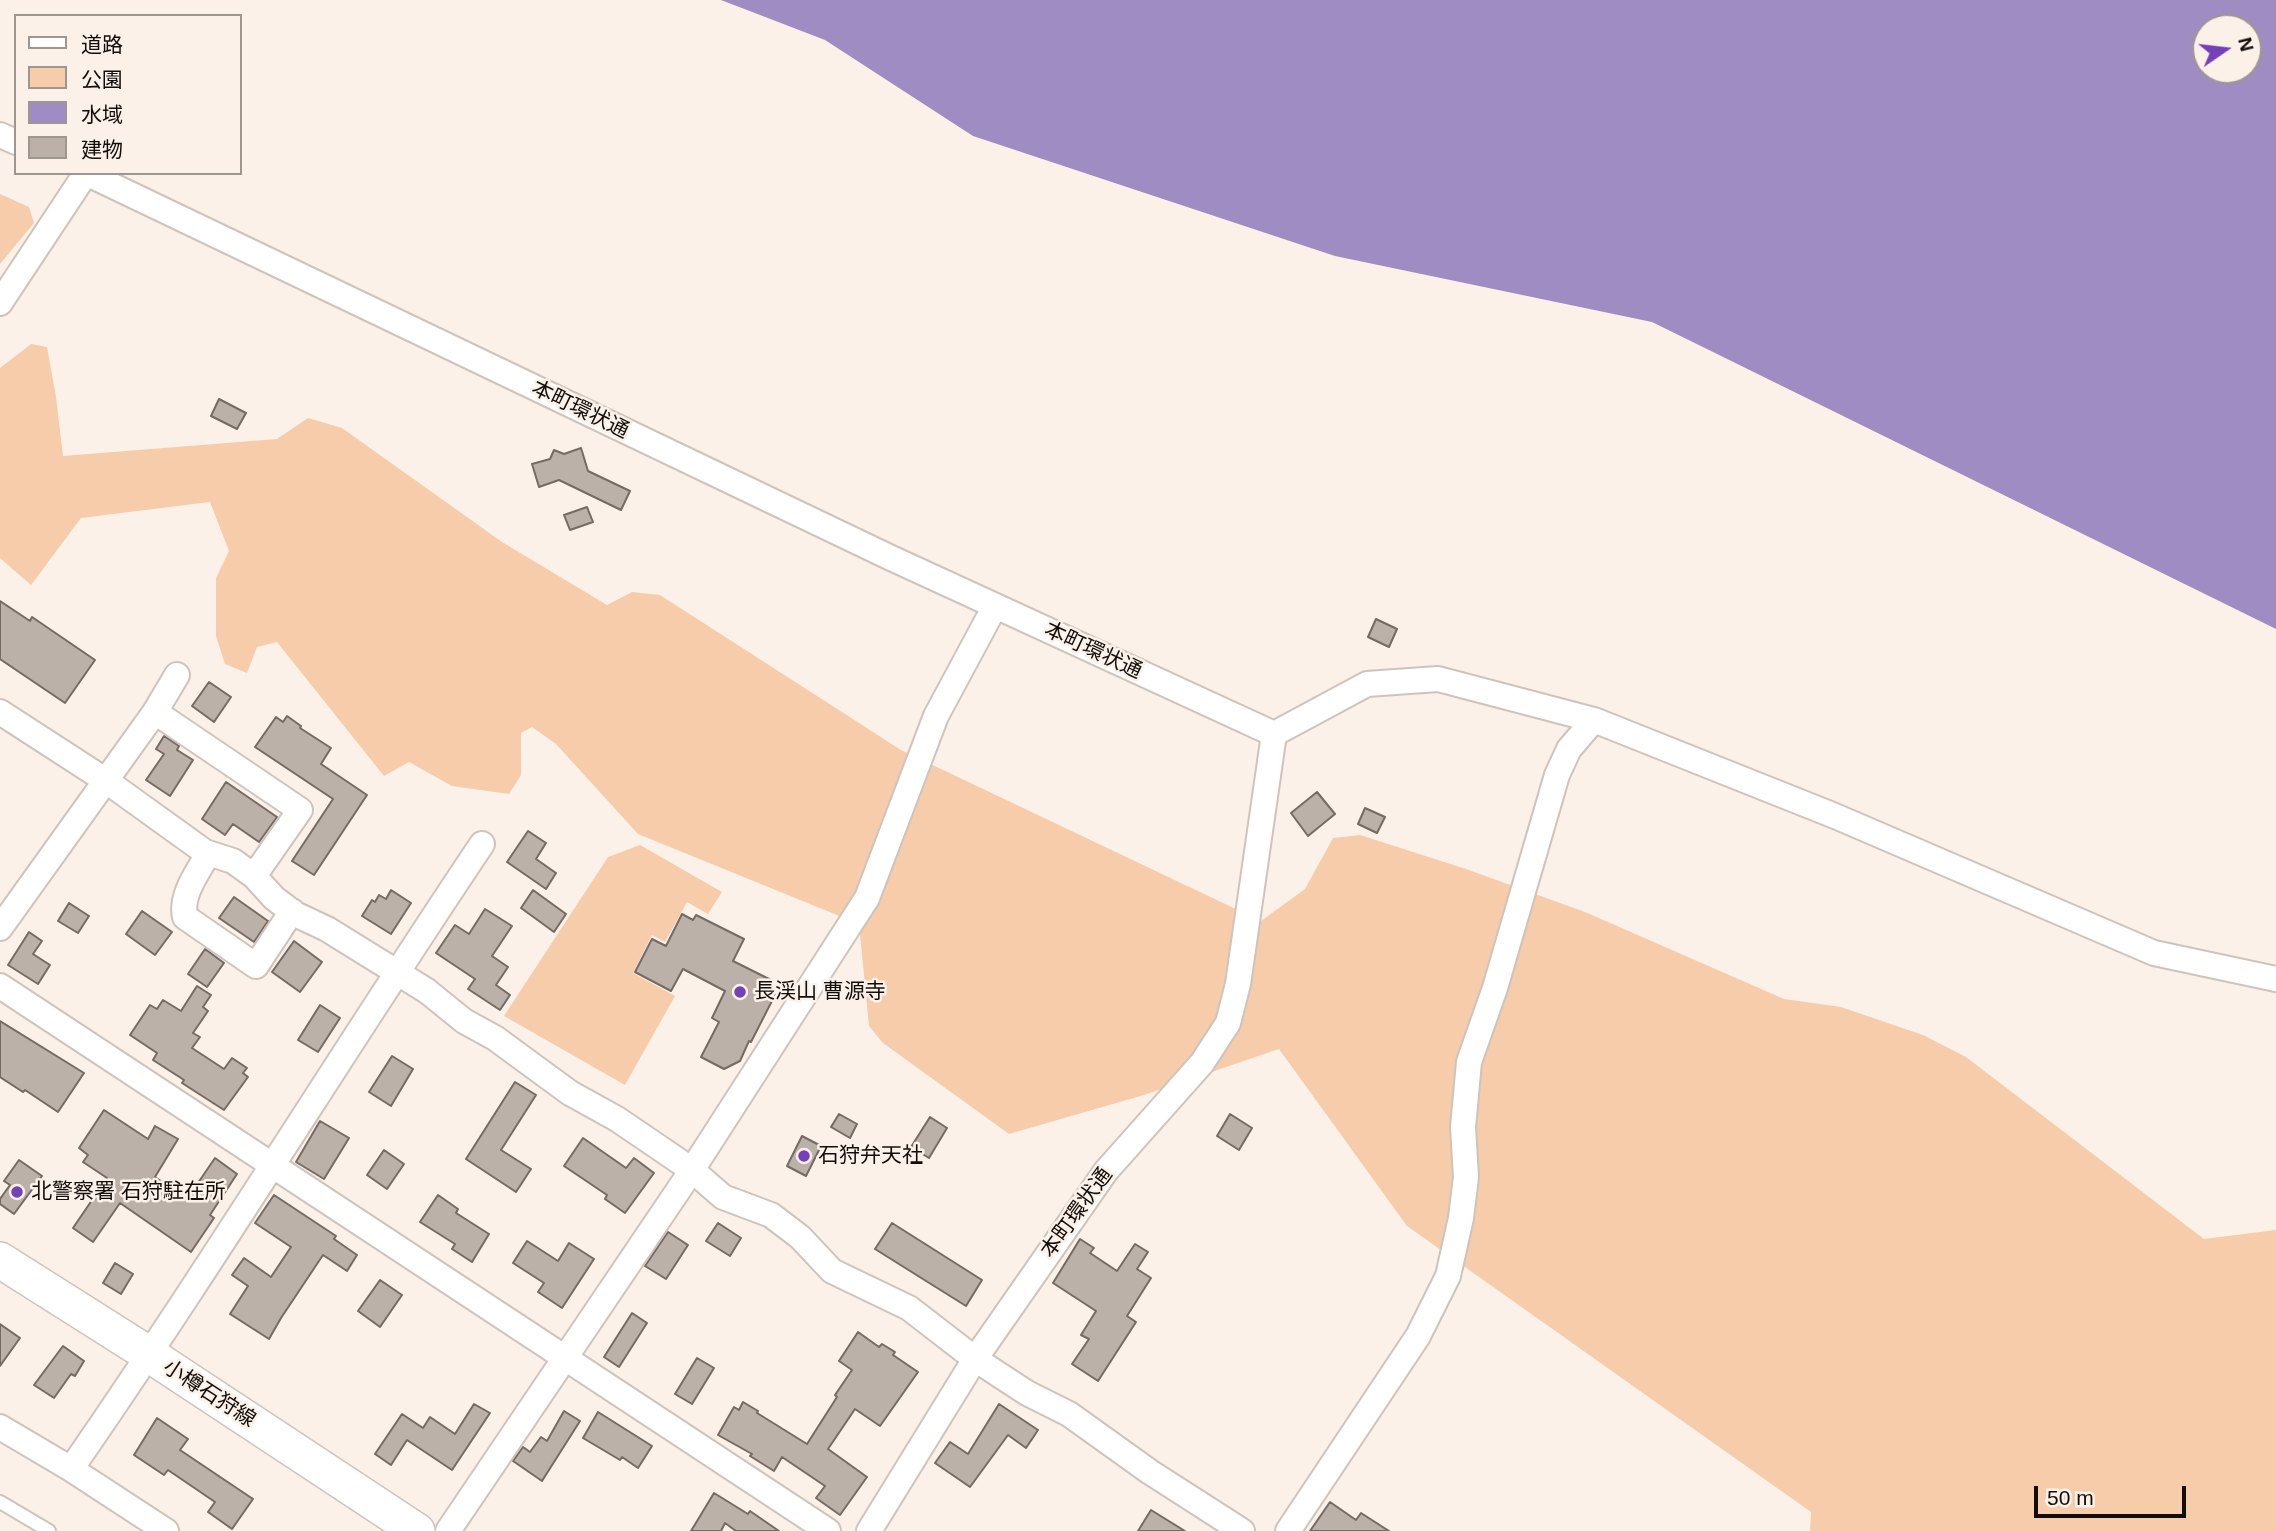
<!DOCTYPE html>
<meta charset="utf-8">
<style>
body{margin:0}
#map{position:relative;width:2276px;height:1531px;overflow:hidden;background:#fcf1e8;font-family:Helvetica,"Noto Sans JP",sans-serif}
canvas{display:block}
.legend{position:absolute;left:14px;top:14px;width:228px;height:161px;box-sizing:border-box;background:#fcf1e8;border:2px solid #9e9690;margin:0;padding:9px 12px;list-style:none;font-size:21px;color:#110d0b}
.legend li{display:flex;align-items:center;gap:14px;height:35px}
.legend b{width:35px;border:2px solid #9e9690}
.north{position:absolute;left:2192px;top:14px;width:70px;height:70px;box-sizing:border-box;background:#fcf1e8;border:2px solid #9e9690;border-radius:50%;rotate:76deg;font-size:19px;font-weight:700;line-height:28px;text-align:center;color:#110d0b}
.north::after{content:'';display:block;margin:auto;width:24px;height:32px;background:#7441b8;clip-path:polygon(50% 0,100% 100%,50% 72%,0 100%)}
.scale{position:absolute;left:2034px;top:1486px;width:152px;height:32px;box-sizing:border-box;border:4px solid #110d0b;border-top:0;padding-left:9px;font-size:21px;line-height:24px;white-space:nowrap;color:#110d0b;-webkit-text-stroke:5px #fcf1e8;paint-order:stroke}
</style>
<div id="map">
<canvas width="2276" height="1531"></canvas>
<ul class="legend">
<li><b style="height:9px;background:#fff"></b>道路</li>
<li><b style="height:19px;background:#f6ccab"></b>公園</li>
<li><b style="height:19px;background:#9e8cc2"></b>水域</li>
<li><b style="height:19px;background:#bcb1a9"></b>建物</li>
</ul>
<div class="north">N</div>
<div class="scale">50 m</div>
</div>
<script>
const ctx = document.querySelector('canvas').getContext('2d');
ctx.lineJoin = 'round';
function fill(path, color) {
  ctx.fillStyle = color;
  ctx.fill(path, 'evenodd');
}
function strokePath(path, color, width, dash) {
  ctx.strokeStyle = color;
  ctx.lineWidth = width;
  ctx.lineCap = dash ? 'butt' : 'round';
  ctx.setLineDash(dash || []);
  ctx.stroke(path);
}
function write(font, color, halo, rows, align = 'center') {
  ctx.font = font + ' Helvetica,"Noto Sans JP",sans-serif';
  ctx.lineWidth = 5;
  ctx.setLineDash([]);
  ctx.textBaseline = 'middle';
  ctx.strokeStyle = halo;
  ctx.fillStyle = color;
  for (const [text, x, y, turn = 0] of rows) {
    ctx.save();
    ctx.translate(x, y);
    ctx.rotate((+turn || 0) * Math.PI / 180);
    ctx.textAlign = isNaN(turn) ? turn : align;
    if (halo) ctx.strokeText(text, 0, 0);
    ctx.fillText(text, 0, 0);
    ctx.restore();
  }
}
const green = new Path2D(`
 M0,194L29,207L34,223L0,264Z
 M31,344L47,347L56,397L63,456L277,439L308,418L342,428L502,542L607,605L632,592L660,595L901,750L1261,921L1305,889L1333,838L1360,835L1466,869L1585,912L1784,999L1841,1007L1923,1035L1966,1057L2204,1239L2276,1230V1531H1810L1811,1512L1407,1226L1279,1049L1144,1095L1009,1134L883,1043L869,1026L859,924L638,834L556,744L532,727L521,733V775L509,794L452,786L409,762L384,776L277,642L257,647L247,673L225,664L216,636V578L229,551L210,502L81,518L31,585L0,558V368Z
 M640,845L722,892L708,914L687,902L665,942L652,935L633,973L675,996L625,1085L504,1016L608,857Z`);
const water = new Path2D(`
 M721,0H2276V629L1652,322L1335,256L973,136L825,40ZM2206,28H2248V70H2206Z`);
const building = new Path2D(`
 M219,399L246,413L237,429L211,416Z
 M581,448L588,471L630,491L621,510L559,480L539,487L532,464L550,459L554,450L564,454Z
 M587,507L593,522L570,530L564,515Z
 M0,601L30,621L32,617L95,660L65,703L0,659Z
 M1376,619L1397,629L1389,647L1368,637Z
 M209,682L231,697L214,722L192,706Z
 M287,716L301,726L300,728L331,748L321,764L367,795L314,875L292,861L333,799L255,747L276,717L283,722Z
 M164,736L179,746L177,750L193,760L170,796L146,780L164,754L156,749Z
 M226,782L277,817L259,842L233,824L225,835L202,819Z
 M1317,792L1335,814L1308,836L1291,813Z
 M1365,808L1385,817L1377,833L1358,824Z
 M528,831L546,843L536,859L556,873L546,889L507,862Z
 M391,890L411,903L391,934L362,916L372,900L375,902L379,895L386,899Z
 M533,890L566,914L554,932L521,908Z
 M234,897L268,921L254,942L219,918Z
 M69,903L89,916L78,933L58,921Z
 M485,909L512,926L492,956L508,967L496,985L510,995L500,1010L468,989L475,979L436,953L455,925L469,934Z
 M142,911L172,932L155,955L126,934Z
 M682,914L693,920L696,915L744,939L733,961L773,981L768,991L775,995L751,1042L749,1041L740,1061L724,1069L701,1057L719,1022L712,1018L725,991L683,969L671,991L635,972L652,939L666,946Z
 M29,932L42,941L33,954L50,965L38,984L8,965Z
 M294,941L322,962L300,992L272,972Z
 M205,949L224,963L207,987L188,974Z
 M197,986L211,995L203,1007L208,1011L193,1033L200,1037L192,1048L224,1069L232,1058L247,1068L243,1073L248,1077L224,1110L182,1083L184,1080L153,1060L157,1053L130,1035L150,1005L157,1009L163,1000L181,1011Z
 M320,1005L340,1018L318,1052L298,1040Z
 M0,1021L84,1073L58,1112L25,1090L23,1092L0,1077Z
 M392,1056L413,1069L391,1106L369,1092Z
 M515,1082L536,1095L501,1150L531,1169L516,1192L466,1159Z
 M104,1110L148,1139L155,1126L178,1139L155,1177L187,1199L215,1158L237,1174L210,1215L214,1218L191,1252L120,1203L93,1242L73,1228L107,1178L83,1162L88,1155L79,1148Z
 M839,1114L857,1124L850,1138L831,1127Z
 M1230,1114L1252,1128L1239,1150L1217,1136Z
 M930,1117L947,1128L929,1158L911,1147Z
 M320,1121L349,1138L324,1179L296,1162Z
 M802,1136L821,1146L806,1176L787,1166Z
 M583,1138L626,1168L634,1158L654,1173L625,1213L605,1199L607,1195L564,1166Z
 M384,1150L404,1164L387,1189L367,1175Z
 M19,1160L42,1176L14,1214L0,1204V1199L10,1185L4,1181Z
 M274,1195L336,1236L334,1239L357,1255L347,1271L323,1255L281,1318L269,1339L230,1314L248,1286L232,1275L244,1258L271,1277L291,1247L255,1223Z
 M438,1195L458,1209L456,1213L489,1234L472,1262L452,1249L455,1244L420,1222Z
 M718,1223L741,1238L730,1256L706,1241Z
 M892,1223L982,1280L966,1306L875,1249Z
 M668,1232L688,1245L666,1279L645,1266Z
 M1080,1239L1094,1248L1090,1253L1117,1271L1135,1244L1148,1252L1137,1269L1151,1278L1127,1316L1136,1322L1098,1381L1072,1364L1089,1339L1081,1335L1096,1311L1053,1283Z
 M527,1241L558,1261L569,1243L594,1259L562,1308L538,1292L544,1283L513,1263Z
 M115,1263L133,1274L121,1294L103,1283Z
 M380,1280L402,1295L380,1327L358,1311Z
 M632,1313L647,1323L619,1367L604,1357Z
 M0,1324L20,1338L0,1366Z
 M858,1332L879,1347L882,1344L895,1352L893,1355L918,1372L880,1426L855,1409L828,1449L867,1477L840,1515L816,1498L825,1486L782,1457L774,1471L750,1456L752,1454L718,1435L734,1407L739,1410L743,1402L758,1411L757,1413L807,1444L837,1397L835,1395L852,1370L839,1361Z
 M63,1346L84,1361L75,1376L71,1374L54,1398L34,1385Z
 M697,1358L714,1368L692,1404L675,1394Z
 M474,1404L490,1413L452,1470L407,1440L391,1465L375,1454L402,1414L423,1428L430,1417L455,1434Z
 M999,1404L1038,1430L1026,1448L1008,1435L970,1487L935,1463L950,1442L968,1454Z
 M564,1411L580,1421L542,1481L513,1461L523,1447L530,1452L541,1437L547,1441Z
 M598,1412L652,1446L638,1468L622,1457L620,1460L583,1438Z
 M157,1418L188,1439L180,1450L253,1499L232,1529L208,1512L215,1502L168,1470L164,1475L134,1455Z
 M714,1493L748,1514L750,1511L779,1531H736L725,1523L721,1531H691Z
 M1330,1502L1356,1520L1361,1513L1389,1531H1310Z
 M1151,1510L1185,1531H1138Z`);
const lane = new Path2D(`
 M0,1502L49,1531`);
const street = new Path2D(`
 M0,135L16,142
 M86,173L889,557L1274,734L1238,984L1228,1023L1202,1063L1106,1171L975,1359L869,1531
 M0,303L86,173
 M0,712L105,780L205,852L233,861L254,876L274,898L295,914L327,929L427,991L464,1021L495,1038L570,1093L617,1119L692,1170L723,1197L771,1215L800,1237L832,1271L909,1308L975,1359L1027,1393L1069,1414L1150,1472L1242,1531
 M155,712L300,810L254,876
 M1274,734L1367,684L1438,679L1594,720L1835,816L2154,953L2276,979
 M208,854C198,872 180,895 185,917L256,966L292,911
 M0,928L155,712L177,675
 M0,986L828,1531
 M0,1427L71,1469L166,1531
 M71,1469C213,1264 343,1051 482,844
 M448,1531L692,1170L867,898L936,716L995,606
 M1288,1531L1418,1336L1448,1276L1461,1218L1466,1177L1463,1127L1469,1062L1495,988L1557,775L1569,749L1594,720`);
const secondary = new Path2D(`
 M0,1260L150,1355L417,1531`);
const markers = [
 [740,992,7,"#7441b8"],
 [804,1156,7,"#7441b8"],
 [17,1192,7,"#7441b8"]
];
const streetNames = [
 ["本町環状通",580,410,26],
 ["本町環状通",1093,651,25],
 ["本町環状通",1077,1213,-54],
 ["小樽石狩線",209,1394,33]
];
const poiNames = [
 ["長渓山 曹源寺",754,992],
 ["石狩弁天社",818,1156],
 ["北警察署 石狩駐在所",31,1192]
];
fill(green, '#f6ccab');
fill(water, '#9e8cc2');
fill(building, '#bcb1a9');
strokePath(building, '#756b64', 2);
strokePath(lane, '#cec4bb', 16);
strokePath(street, '#cec4bb', 28);
strokePath(secondary, '#cec4bb', 38);
strokePath(lane, '#fff', 12);
strokePath(street, '#fff', 24);
strokePath(secondary, '#fff', 35);
for (const [x, y, r, color] of markers) {
  const dot = new Path2D();
  dot.arc(x, y, r, 0, 2 * Math.PI);
  ctx.fillStyle = color;
  ctx.fill(dot);
  strokePath(dot, '#fcf1e8', 2.5);
}
write('21px', '#110d0b', '#fcf1e8', streetNames);
write('21px', '#110d0b', '#fcf1e8', poiNames, 'left');
</script>
